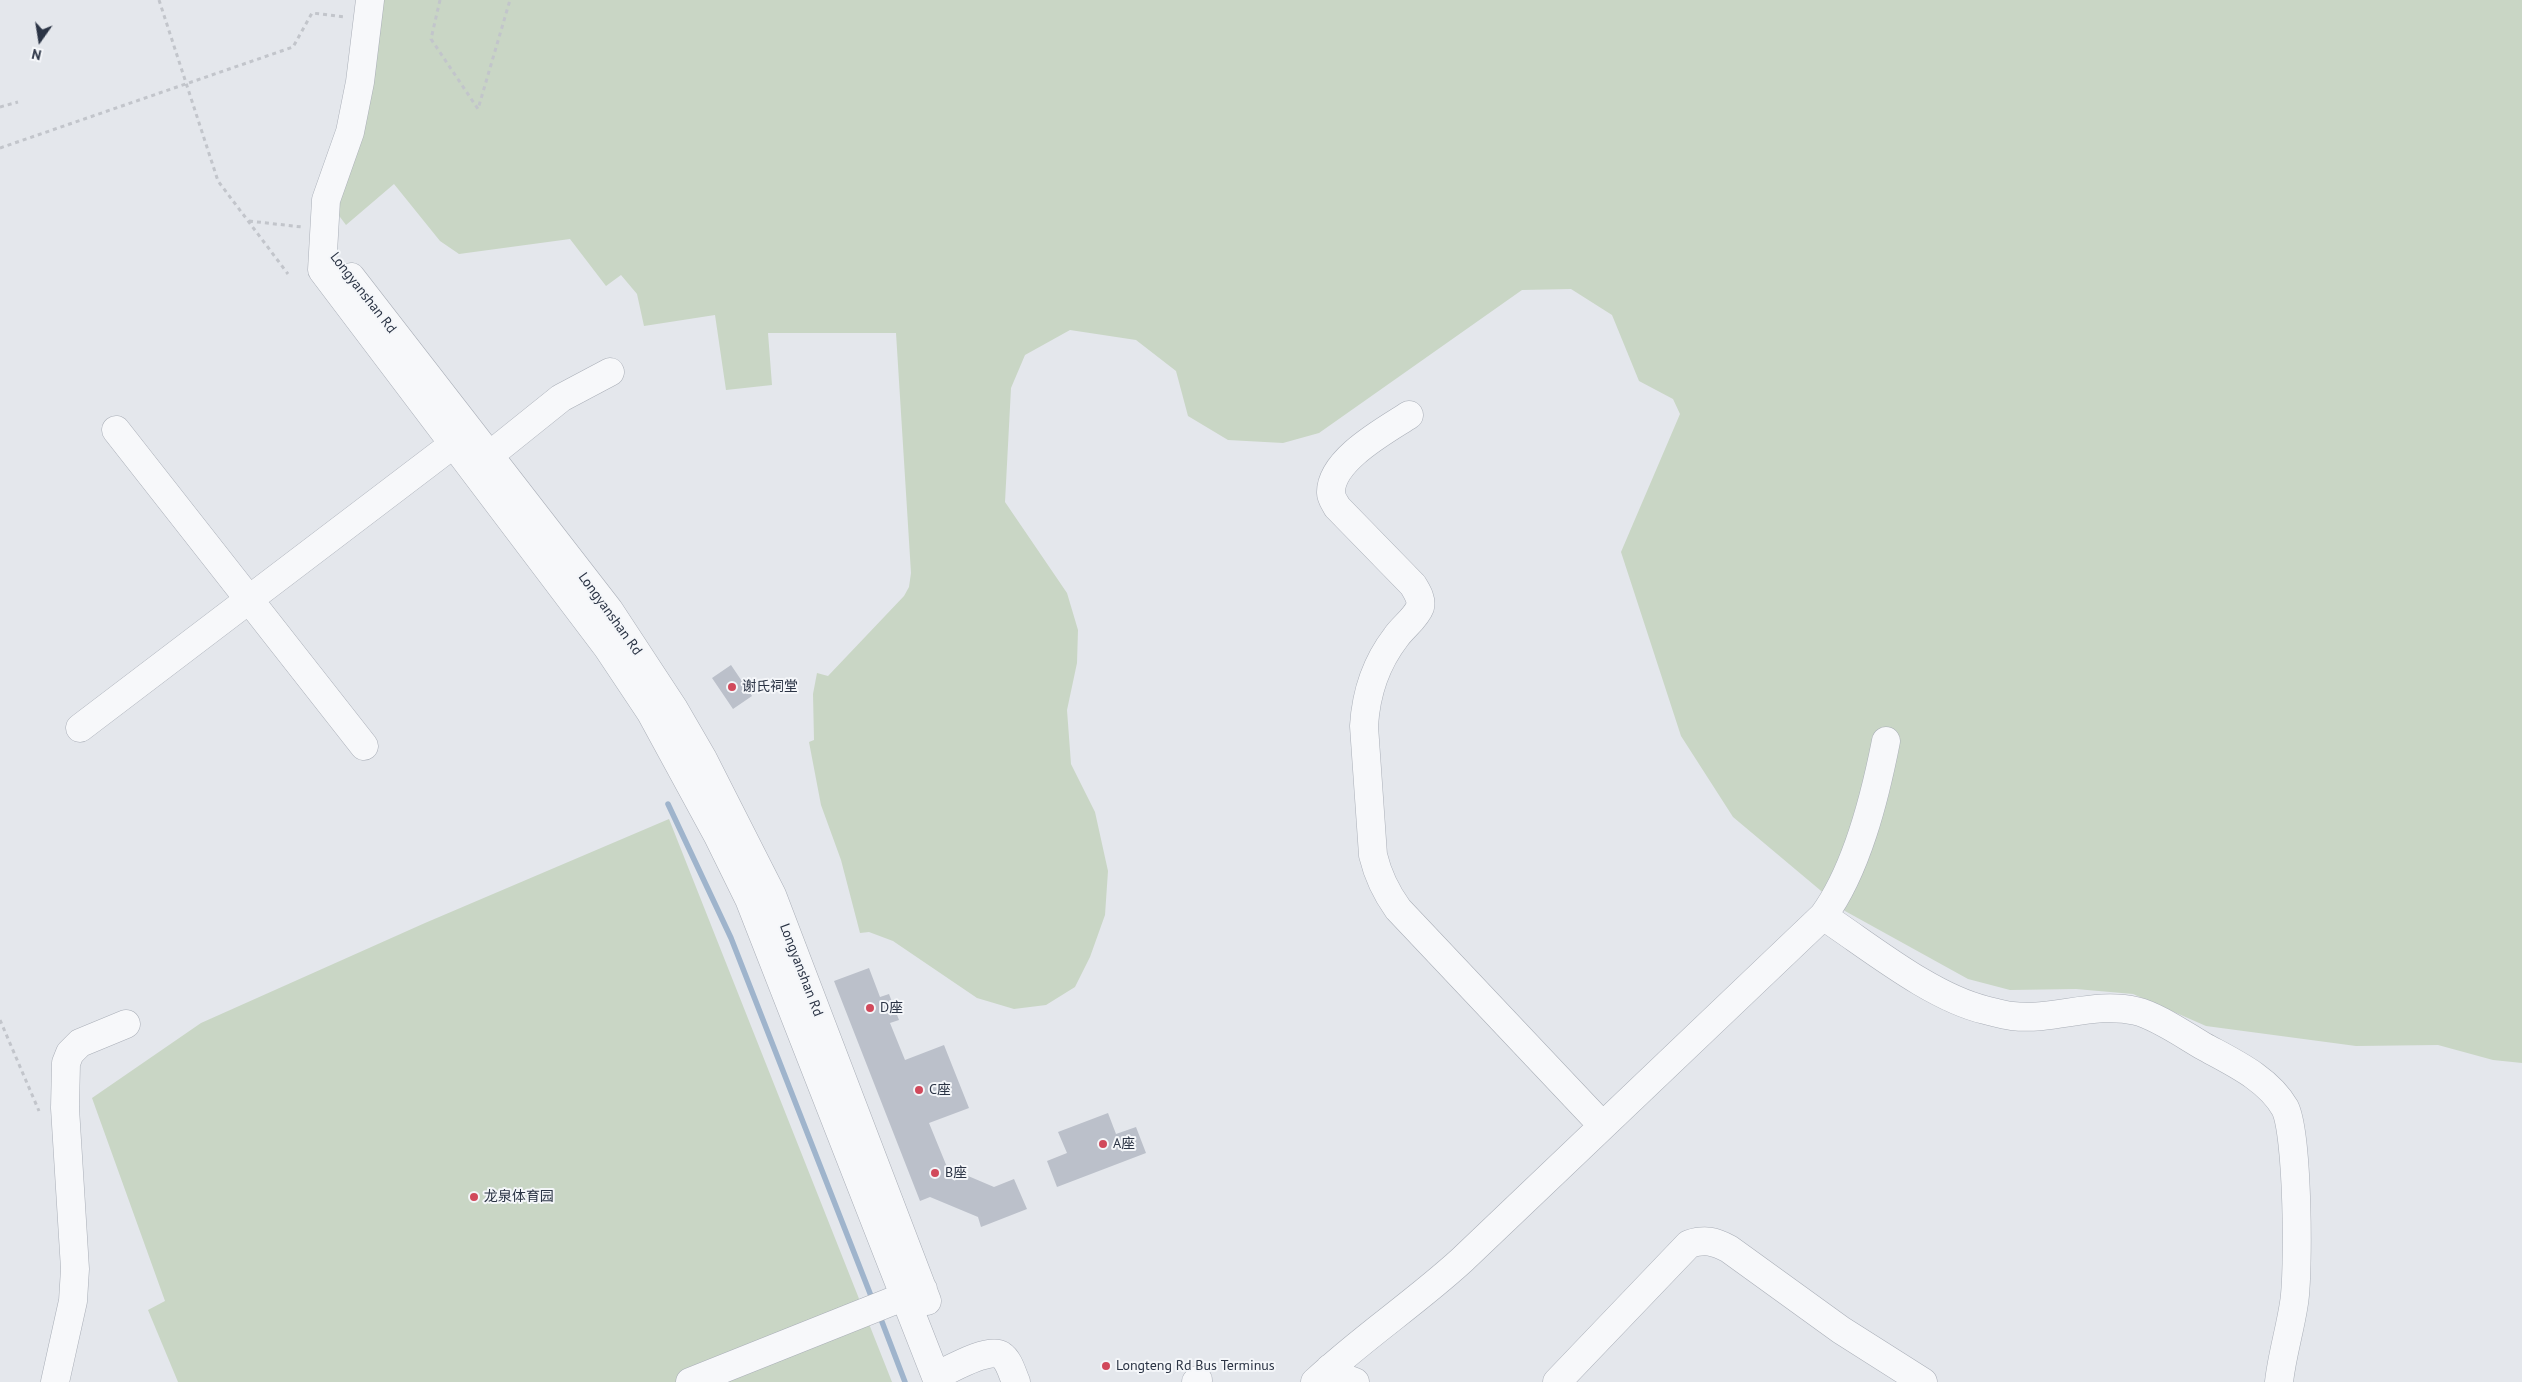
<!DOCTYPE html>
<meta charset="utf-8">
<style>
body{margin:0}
#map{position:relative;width:2522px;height:1382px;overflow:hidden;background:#e4e7ec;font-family:"PT Sans",sans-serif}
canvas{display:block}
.north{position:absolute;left:15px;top:15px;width:50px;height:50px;-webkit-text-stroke:4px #f4f6f9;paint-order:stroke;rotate:193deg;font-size:14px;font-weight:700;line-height:20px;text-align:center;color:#2b3445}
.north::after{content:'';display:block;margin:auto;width:18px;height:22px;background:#2b3445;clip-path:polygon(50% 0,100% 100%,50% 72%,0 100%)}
</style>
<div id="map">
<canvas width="2522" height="1382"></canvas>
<div class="north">N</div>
</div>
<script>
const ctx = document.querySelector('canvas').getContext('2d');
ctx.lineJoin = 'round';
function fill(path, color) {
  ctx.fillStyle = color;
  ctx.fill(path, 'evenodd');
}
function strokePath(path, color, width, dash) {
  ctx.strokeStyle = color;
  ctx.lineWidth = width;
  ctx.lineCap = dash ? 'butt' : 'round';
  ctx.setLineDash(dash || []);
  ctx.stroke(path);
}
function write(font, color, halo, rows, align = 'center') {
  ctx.font = font + ' "PT Sans","Noto Sans SC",sans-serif';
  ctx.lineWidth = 4;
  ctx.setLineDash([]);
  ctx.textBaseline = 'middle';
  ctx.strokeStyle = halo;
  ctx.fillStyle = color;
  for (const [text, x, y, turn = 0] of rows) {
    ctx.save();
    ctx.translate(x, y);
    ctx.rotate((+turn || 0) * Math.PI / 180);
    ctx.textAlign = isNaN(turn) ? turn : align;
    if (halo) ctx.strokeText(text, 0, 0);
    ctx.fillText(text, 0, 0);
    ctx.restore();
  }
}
const green = new Path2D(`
 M380,0H2522V1063L2493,1060L2438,1045L2356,1046L2206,1026L2133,994L2076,989L2010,990L1968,979L1845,911L1733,817L1681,736L1621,552L1680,414L1673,399L1639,381L1612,315L1571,289L1522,290L1319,433L1283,443L1228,440L1188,416L1176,371L1136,340L1070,330L1025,355L1011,388L1005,502L1067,593L1078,630L1077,663L1067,710L1071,764L1095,812L1108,871L1105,915L1090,957L1075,987L1046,1005L1014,1009L977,998L893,941L869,932L860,933L841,860L821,805L809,742L814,740L813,694L817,673L828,676L904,596L909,587L911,573L896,333H768L772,385L726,390L715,315L644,326L637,294L621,275L606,286L570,239L459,254L440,241L394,184L346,225L334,209Z
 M669,819L892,1382H178L148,1310L165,1301L92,1098L201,1023L425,923Z`);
const stream = new Path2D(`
 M668,804L731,938L873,1301
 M879,1314L905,1382`);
const building = new Path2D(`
 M731,665L752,696L733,709L712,678Z
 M869,968L880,997L889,994L899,1020L890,1023L905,1060L944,1045L969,1108L929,1123L947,1167L994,1187L1014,1179L1027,1209L981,1227L978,1217L930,1197L920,1201L834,981Z
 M1108,1113L1116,1134L1136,1127L1146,1153L1057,1187L1047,1161L1067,1153L1058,1132Z`);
const path = new Path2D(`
 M159,0L218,181L288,274
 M440,0L431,39L478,109L510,0
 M0,107L18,102
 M0,148L293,47L312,13L345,17
 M249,221L302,227
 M0,1020L39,1111`);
const minor = new Path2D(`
 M370,0L360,82L350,132L326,200L322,270L607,647L651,713L718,836L749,899L938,1382
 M351,277L609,610L674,709L703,759L772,895L927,1301
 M1409,415C1386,430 1330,460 1331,493C1331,498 1335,503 1337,507L1413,585C1417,592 1422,599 1420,607C1416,618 1403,627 1396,637C1376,663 1366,692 1364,726L1373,855C1378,876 1385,891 1398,909L1602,1125
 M116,430L364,746
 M475,467L561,398L610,372
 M80,728L468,433
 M1823,916C1870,947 1931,997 1985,1010C1994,1012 2003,1015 2012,1016C2054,1021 2094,1001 2136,1011C2157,1016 2184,1035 2203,1046C2232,1062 2268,1078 2285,1108C2298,1134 2299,1272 2294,1303C2290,1330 2282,1355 2279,1382
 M1330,1368L1342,1377L1355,1382
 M936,1376C949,1370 989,1347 1001,1355C1009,1360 1012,1373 1016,1382
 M55,1382L73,1301L75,1269L65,1108L66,1063L70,1053L80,1043L126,1024
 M690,1382L923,1289
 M1196,1382L1198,1380
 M1315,1382C1362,1338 1415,1303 1462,1260L1823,916C1857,870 1875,797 1886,741
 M1557,1382L1689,1244C1705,1239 1714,1241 1729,1249L1841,1330L1923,1382`);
const markers = [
 [732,687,5,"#d1495b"],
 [870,1008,5,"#d1495b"],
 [919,1090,5,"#d1495b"],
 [1103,1144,5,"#d1495b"],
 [935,1173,5,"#d1495b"],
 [474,1197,5,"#d1495b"],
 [1106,1366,5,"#d1495b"]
];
const streetNames = [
 ["Longyanshan Rd",363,293,52],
 ["Longyanshan Rd",610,614,54],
 ["Longyanshan Rd",801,970,69]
];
const poiNames = [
 ["谢氏祠堂",742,687],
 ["D座",880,1008],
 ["C座",929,1090],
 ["A座",1113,1144],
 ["B座",945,1173],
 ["龙泉体育园",484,1197],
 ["Longteng Rd Bus Terminus",1116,1366]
];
fill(green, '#c9d6c5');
strokePath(stream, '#9fb4cc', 5.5);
fill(building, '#bbc0ca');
strokePath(minor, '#a9aeb7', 29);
strokePath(path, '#c2c5cb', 3, [4, 4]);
strokePath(minor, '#f7f8fa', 28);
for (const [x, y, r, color] of markers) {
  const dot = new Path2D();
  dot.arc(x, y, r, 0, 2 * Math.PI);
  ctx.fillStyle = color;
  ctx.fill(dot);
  strokePath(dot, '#f4f6f9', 2);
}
write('14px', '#2b3445', '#f4f6f9', streetNames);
write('14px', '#2b3445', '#f4f6f9', poiNames, 'left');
</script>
